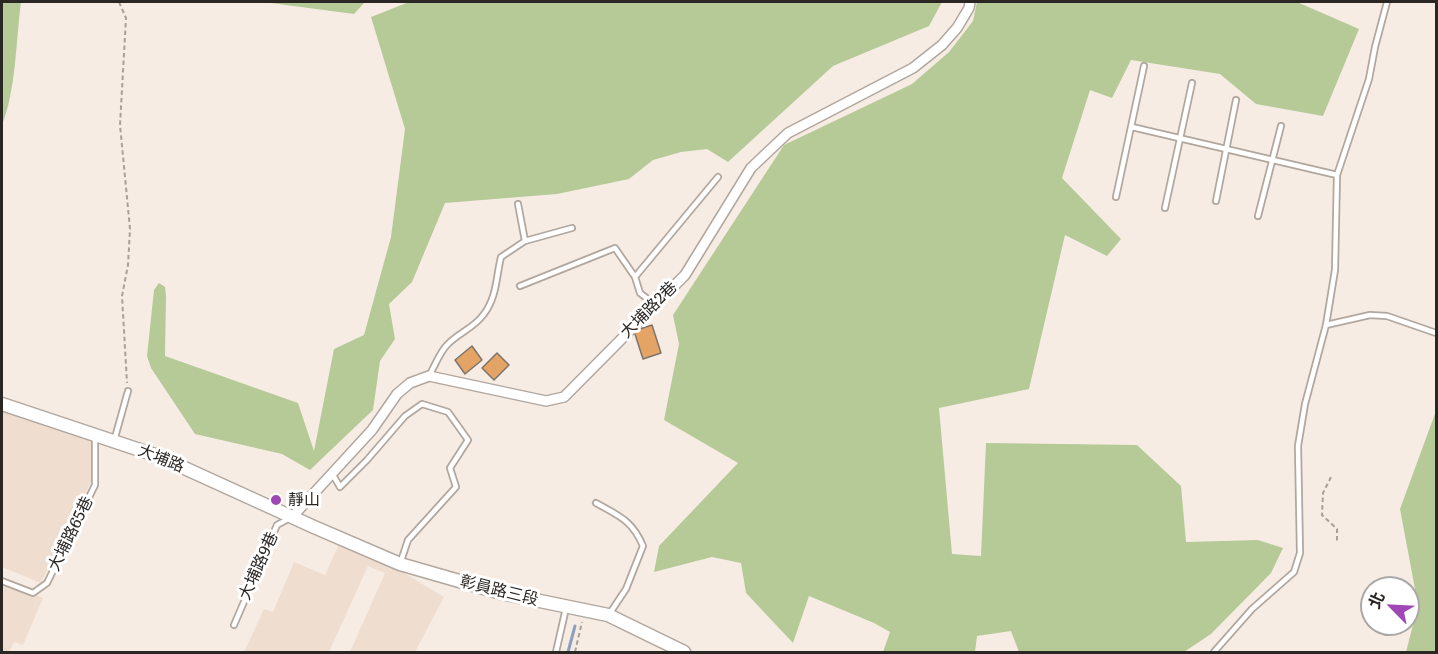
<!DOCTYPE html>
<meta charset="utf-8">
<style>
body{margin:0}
#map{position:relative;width:1438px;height:654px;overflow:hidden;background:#f7ece3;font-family:Literata,"Noto Sans TC",serif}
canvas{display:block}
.frame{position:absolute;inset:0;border:3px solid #2a2623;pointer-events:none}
.north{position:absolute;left:1360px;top:576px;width:60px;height:60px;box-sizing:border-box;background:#fff;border:2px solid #aaa8a7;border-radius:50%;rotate:294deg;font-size:16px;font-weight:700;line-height:24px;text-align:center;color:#2a2623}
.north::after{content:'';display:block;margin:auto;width:21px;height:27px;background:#9f48b5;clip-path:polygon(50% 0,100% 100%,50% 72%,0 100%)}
</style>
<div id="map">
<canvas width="1438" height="654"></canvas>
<div class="frame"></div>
<div class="north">北</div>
</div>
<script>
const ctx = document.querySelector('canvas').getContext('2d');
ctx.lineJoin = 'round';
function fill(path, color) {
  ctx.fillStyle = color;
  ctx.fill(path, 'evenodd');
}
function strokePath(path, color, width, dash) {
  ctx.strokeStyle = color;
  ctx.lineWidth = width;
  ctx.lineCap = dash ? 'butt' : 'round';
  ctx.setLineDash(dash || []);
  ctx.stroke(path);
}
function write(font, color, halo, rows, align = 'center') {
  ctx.font = font + ' Literata,"Noto Sans TC",serif';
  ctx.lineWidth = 6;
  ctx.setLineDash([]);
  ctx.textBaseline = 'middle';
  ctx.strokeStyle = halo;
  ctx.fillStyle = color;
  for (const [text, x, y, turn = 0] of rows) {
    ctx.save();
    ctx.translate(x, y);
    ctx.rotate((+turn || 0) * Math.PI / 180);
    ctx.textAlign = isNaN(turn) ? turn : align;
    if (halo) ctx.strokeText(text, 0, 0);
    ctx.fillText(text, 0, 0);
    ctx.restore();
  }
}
const built = new Path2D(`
 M2,407L98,439L92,480L41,583L2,567Z
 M340,542L391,565L444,597L415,652H350L385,573L368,566L329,652H244L264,609L273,612L294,562L325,575Z
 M2,582L43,598L23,645L14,642L9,652H2Z`);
const green = new Path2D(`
 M2,2H21C16,40 16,90 2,125Z
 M263,2H365L354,14Z
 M409,2H942L929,26L833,66L728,162L707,149L681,152L653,160L629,179L557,194L445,203L412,282L389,304L395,339L380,361L373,410L310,470L282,454L195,434L151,368L147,356L154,290L159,283L165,287L166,296L165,356L298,403L314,451L334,349L364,335L391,237L405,129L371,17Z
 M977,2H1297L1359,29L1323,116L1256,104L1220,74L1131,60L1112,98L1090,90L1062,178L1121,239L1107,256L1065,235L1029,389L939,408L952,554L981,556L986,443L1137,445L1181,486L1186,542L1258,540L1283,548L1271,573L1211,634L1184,652H1019L1011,631L977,636L975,652H883L890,632L874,623L809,596L793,643L746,593L741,563L712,557L654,572L659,546L738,463L664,420L679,344L673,315L784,145L912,84L949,52L973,21Z
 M1436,411V652H1406L1418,605L1400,509Z`);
const stream = new Path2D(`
 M568,652L575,626`);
const building = new Path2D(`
 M652,325L661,353L643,359L634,331Z
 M472,346L482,360L465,374L455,360Z
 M497,353L509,365L494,380L482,368Z`);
const path = new Path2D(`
 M119,2L126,18L120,125L130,229L128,265L122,296L127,383
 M1331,477L1323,493L1322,515L1337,529V541
 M575,652L582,622`);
const lane = new Path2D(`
 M1132,127L1337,175
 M1116,197L1144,66
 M1216,201L1236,100
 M518,204L525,241
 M1165,208L1192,83
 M1258,216L1281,126
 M635,277L718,177
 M520,286L615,248L635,277L640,293L654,304
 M1326,325L1370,315L1387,316L1436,333
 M429,376C435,366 440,351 448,344C460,332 474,328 484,314C497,297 496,277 501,257L525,241L572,228
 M114,441L128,391
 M333,475L340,487L367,460L405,416L422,404L448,412L468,440L450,468L456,487L408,540L400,564
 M596,503C619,516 632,520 643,546L626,589L610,613
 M2,581L33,593L47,583L95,485V438
 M234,625L277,525L290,518
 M556,652L566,608
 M1214,652L1252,609L1294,572L1300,553L1298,446L1305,404L1326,325L1335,270L1337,175L1369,79L1375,47L1387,2`);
const street = new Path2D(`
 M293,516L372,430L397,394L410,383L429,376L546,401L564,397L685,275L751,168L771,149L788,133L913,68L942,45L957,28L969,8L970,2`);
const secondary = new Path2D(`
 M2,404L158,456L314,527L400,564L501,593L608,615L684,652`);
const markers = [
 [276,500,6,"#9f48b5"]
];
const streetNames = [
 ["大埔路2巷",649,310,-45],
 ["大埔路",161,459,22],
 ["大埔路65巷",71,534,-64],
 ["大埔路9巷",259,566,-66],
 ["彰員路三段",499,591,14]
];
const poiNames = [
 ["靜山",288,500]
];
fill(built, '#efded0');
fill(green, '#b6ca98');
strokePath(stream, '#8ba0bb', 3);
fill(building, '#e3a466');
strokePath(building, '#7d746c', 1.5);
strokePath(lane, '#b1a79e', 8);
strokePath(street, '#b1a79e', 12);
strokePath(secondary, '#b1a79e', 15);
strokePath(path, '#a9a09a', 2, [4.5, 3]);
strokePath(lane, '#fff', 4.5);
strokePath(street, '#fff', 9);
strokePath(secondary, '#fff', 12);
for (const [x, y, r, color] of markers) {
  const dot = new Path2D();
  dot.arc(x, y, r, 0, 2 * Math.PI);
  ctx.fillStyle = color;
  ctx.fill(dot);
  strokePath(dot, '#fff', 2);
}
write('16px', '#2a2623', '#fff', streetNames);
write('16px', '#2a2623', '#fff', poiNames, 'left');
</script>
